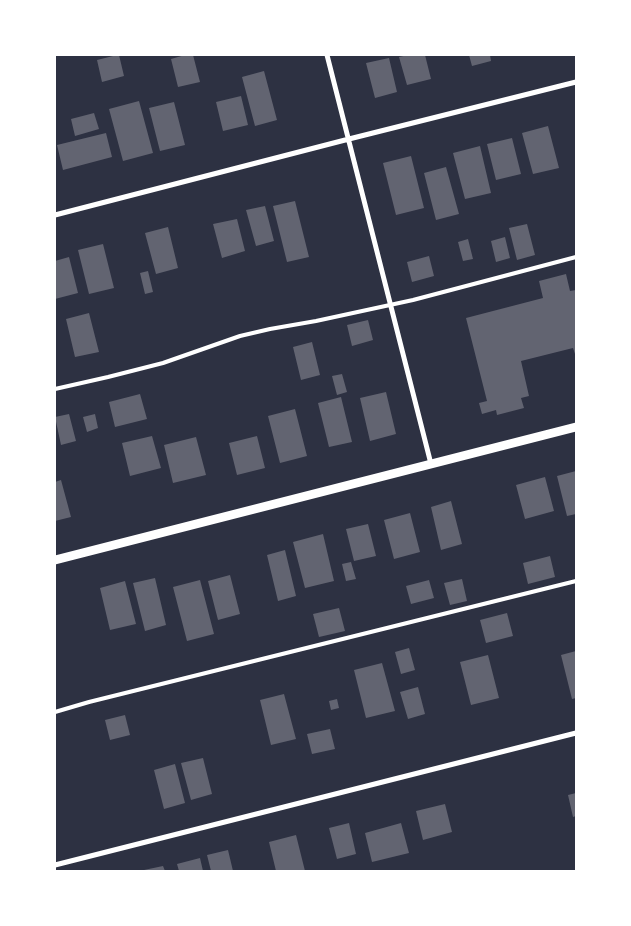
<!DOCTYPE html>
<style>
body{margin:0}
#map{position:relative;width:631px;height:926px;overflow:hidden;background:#2d3142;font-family:"Open Sans",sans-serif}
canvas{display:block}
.frame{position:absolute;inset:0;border:56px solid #fff;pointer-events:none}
</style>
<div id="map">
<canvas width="631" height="926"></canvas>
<div class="frame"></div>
</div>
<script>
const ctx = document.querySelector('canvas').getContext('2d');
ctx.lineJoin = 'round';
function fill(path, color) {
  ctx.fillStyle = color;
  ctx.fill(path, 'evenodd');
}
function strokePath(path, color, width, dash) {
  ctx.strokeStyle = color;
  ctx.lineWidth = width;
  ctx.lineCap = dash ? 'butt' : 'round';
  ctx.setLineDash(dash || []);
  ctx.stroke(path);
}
const building = new Path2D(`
 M117,55H119L124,76L102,82L97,60Z
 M185,55H193L200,82L178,87L171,59Z
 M408,55H425L431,79L407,85L399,57Z
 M469,55H490L491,61L472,66Z
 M389,58L397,92L375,98L366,63Z
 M264,71L277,120L255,126L242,77Z
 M241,96L248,125L223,131L216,102Z
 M139,101L153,153L123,161L109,109Z
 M174,102L185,145L160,151L149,108Z
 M94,113L99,129L75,136L71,119Z
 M548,126L559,168L533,174L522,133Z
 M106,133L112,157L63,170L57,145Z
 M512,138L521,174L496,180L487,144Z
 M480,146L491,193L465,199L453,153Z
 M411,156L424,208L396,215L383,163Z
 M446,167L459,214L436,220L424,173Z
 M295,201L309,257L287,262L273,206Z
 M265,206L274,241L256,246L246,210Z
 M237,219L245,251L222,258L213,224Z
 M527,224L535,255L517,260L509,228Z
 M168,227L178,268L156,274L145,233Z
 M505,237L510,258L496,262L491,241Z
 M468,239L473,259L463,261L458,242Z
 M103,244L114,288L89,294L78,250Z
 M429,256L434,276L412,282L407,262Z
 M69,257L78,293L55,299V261Z
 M148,271L153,292L145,294L140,273Z
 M566,274L570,291L576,290V357L573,348L521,361L529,396L521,398L524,408L497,415L496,410L482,414L479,403L487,401L466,318L543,298L539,281Z
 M89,313L99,352L75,357L66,319Z
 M368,320L373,340L352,346L347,325Z
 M312,342L320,375L301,380L293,347Z
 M342,374L347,392L337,395L332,376Z
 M386,392L396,434L370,441L360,398Z
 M140,394L147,419L115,427L109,402Z
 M341,397L352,442L329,447L318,403Z
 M295,409L307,456L280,463L268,416Z
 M69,414L76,441L61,445L55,417Z
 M95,414L98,428L87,432L83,417Z
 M152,436L161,468L130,476L122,443Z
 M257,436L265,468L237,475L229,443Z
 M196,437L206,475L173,483L164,445Z
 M576,471V514L567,516L557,476Z
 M545,477L554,511L525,519L516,485Z
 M61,480L71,517L55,521V482Z
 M451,501L462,544L441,550L431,507Z
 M410,513L420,552L394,559L384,520Z
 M368,524L376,556L354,561L346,529Z
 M323,534L334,581L305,588L293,542Z
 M285,550L296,596L278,601L267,555Z
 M550,556L555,577L528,584L523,563Z
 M351,562L356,579L346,581L342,564Z
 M230,575L240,614L218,620L208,581Z
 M155,578L166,625L145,631L133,583Z
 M462,579L467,601L450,605L444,583Z
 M200,580L214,634L187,641L173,587Z
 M429,580L434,598L411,604L406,586Z
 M125,581L136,624L110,630L100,588Z
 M339,608L345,631L319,637L313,614Z
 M507,613L513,636L486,643L480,620Z
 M409,648L415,670L401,674L395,652Z
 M576,651V698L572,699L561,655Z
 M488,655L499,698L471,705L460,662Z
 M382,663L395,711L366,718L354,670Z
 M418,687L425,714L408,719L400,692Z
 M284,694L296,739L271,745L260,700Z
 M337,699L339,708L331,710L329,701Z
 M125,715L130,735L110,740L105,720Z
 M330,729L335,749L312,754L307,734Z
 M203,758L212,794L191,800L181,763Z
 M175,764L185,803L164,809L154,770Z
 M576,793V816L573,817L568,795Z
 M445,804L452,832L423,840L416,811Z
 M349,823L356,854L337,859L329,828Z
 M401,823L409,853L372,862L365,833Z
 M296,835L305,871H276L269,842Z
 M228,850L233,871H211L207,855Z
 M200,858L203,871H179L177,864Z
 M163,866L165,871H144V870Z`);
const service = new Path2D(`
 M55,389L108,377L163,363L240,336L270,329L316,321L413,300L576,257
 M55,712L89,702L576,581`);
const minor = new Path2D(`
 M327,55L431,464
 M55,215L349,139L576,82
 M55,865L576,733`);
const tertiary = new Path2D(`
 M55,560L576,427`);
fill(building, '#626471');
strokePath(service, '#fff', 4);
strokePath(minor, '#fff', 5);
strokePath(tertiary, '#fff', 9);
</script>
